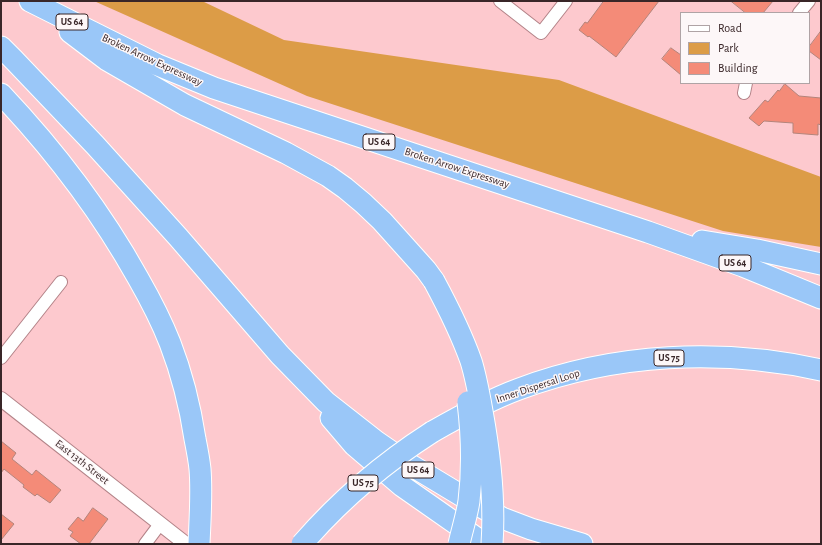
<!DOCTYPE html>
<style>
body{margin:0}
#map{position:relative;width:822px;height:545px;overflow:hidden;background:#fdc9ce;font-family:"Alegreya Sans",sans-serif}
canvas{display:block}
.frame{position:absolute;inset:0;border:2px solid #392628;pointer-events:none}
.legend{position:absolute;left:680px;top:12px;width:130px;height:72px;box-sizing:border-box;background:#fdf7f8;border:1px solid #afa3a5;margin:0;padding:5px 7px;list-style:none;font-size:12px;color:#392628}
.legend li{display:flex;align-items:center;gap:8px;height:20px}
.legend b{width:20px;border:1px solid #afa3a5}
</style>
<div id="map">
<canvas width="822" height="545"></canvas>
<div class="frame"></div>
<ul class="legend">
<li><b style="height:5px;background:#fff"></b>Road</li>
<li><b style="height:11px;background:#dc9c47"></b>Park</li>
<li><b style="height:11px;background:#f48b78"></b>Building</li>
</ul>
</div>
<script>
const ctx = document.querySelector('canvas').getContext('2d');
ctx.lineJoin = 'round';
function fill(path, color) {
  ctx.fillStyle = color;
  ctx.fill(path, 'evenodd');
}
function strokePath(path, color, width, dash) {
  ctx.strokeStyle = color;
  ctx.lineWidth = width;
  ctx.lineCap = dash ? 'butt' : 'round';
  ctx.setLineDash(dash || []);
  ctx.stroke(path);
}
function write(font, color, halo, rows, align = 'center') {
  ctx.font = font + ' "Alegreya Sans",sans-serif';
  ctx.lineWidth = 3;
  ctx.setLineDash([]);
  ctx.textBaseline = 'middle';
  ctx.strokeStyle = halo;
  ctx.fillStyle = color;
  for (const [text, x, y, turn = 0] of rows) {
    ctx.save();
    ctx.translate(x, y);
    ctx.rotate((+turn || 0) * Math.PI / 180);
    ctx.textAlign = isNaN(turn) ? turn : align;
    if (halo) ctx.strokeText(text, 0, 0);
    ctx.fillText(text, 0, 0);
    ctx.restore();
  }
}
const green = new Path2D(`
 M94,1H202L284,40L559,80L821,177V247L723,231L307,96Z`);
const building = new Path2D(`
 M604,1H659L616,57L589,36L588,37L579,30L585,22L587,23Z
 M731,1H773L763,13H746Z
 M821,31V60L809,51V47Z
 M671,48L681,55V75L662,59Z
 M785,84L799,96L821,98V125L818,124V135L793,133V123L764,121L759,126L749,118L765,100L768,102L778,90L779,91Z
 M1,441L16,453L12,459L32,475L36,470L61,490L50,503L37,494L35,496L23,487L24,485L4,469L1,473Z
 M93,508L108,519L89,544H81L70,536L73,532L68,529L78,517L83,521Z
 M1,514L14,524L1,540Z`);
const minor = new Path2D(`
 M500,1L541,33L566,1
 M799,13L809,1
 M744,93L746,83
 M1,358L61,282
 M145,544L160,524`);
const tertiary = new Path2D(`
 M1,399L186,544`);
const motorway = new Path2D(`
 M30,1L158,65L214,88L648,232L743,266L821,298
 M70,32L107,60L185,105L286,153L328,176L345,188L363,203L382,221L426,270L434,281
 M1,47L14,60L95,145L178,237L280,355L326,402L377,442L409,464L472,502L502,518L531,529L582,544
 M1,94C54,150 100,210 138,278C150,299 161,320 170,343C182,374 190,406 195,439C197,449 199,459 200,469C202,493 200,519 199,544
 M702,241L757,250L821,264
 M331,418L354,445L402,486L485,544
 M432,432C460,416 489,400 519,389C615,353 721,348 821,370`);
const motorwayBridge = new Path2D(`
 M434,281C448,307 461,333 471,361C476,377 479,394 482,411C490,455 495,500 492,544
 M302,544C341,499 382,464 432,432
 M459,544C462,530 467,515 469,501C473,468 472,435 468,402`);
const shields = [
 [72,22,32],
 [379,142,32],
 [735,263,32],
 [669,358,30],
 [418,470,32],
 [363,483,30]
];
const shieldNames = [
 ["US 64",72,22],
 ["US 64",379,142],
 ["US 64",735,263],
 ["US 75",669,358],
 ["US 64",418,470],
 ["US 75",363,483]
];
const streetNames = [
 ["Broken Arrow Expressway",152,60,25],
 ["Broken Arrow Expressway",457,168,18],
 ["Inner Dispersal Loop",538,386,-18],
 ["East 13th Street",82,462,38]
];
fill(green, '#dc9c47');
fill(building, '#f48b78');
strokePath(building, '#b3847b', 1);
strokePath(minor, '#b38388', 14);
strokePath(tertiary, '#b38388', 16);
strokePath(motorway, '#fff', 23);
strokePath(minor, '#fff', 12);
strokePath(tertiary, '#fff', 14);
strokePath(motorway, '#9ac7f8', 21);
strokePath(motorwayBridge, '#fff', 23, []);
strokePath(motorwayBridge, '#9ac7f8', 21);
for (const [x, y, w] of shields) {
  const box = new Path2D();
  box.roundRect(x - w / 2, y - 8, w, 16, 3);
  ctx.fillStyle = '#fdf7f8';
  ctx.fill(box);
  strokePath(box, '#392628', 1);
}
write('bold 10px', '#392628', null, shieldNames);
write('11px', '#392628', '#fdf7f8', streetNames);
</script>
